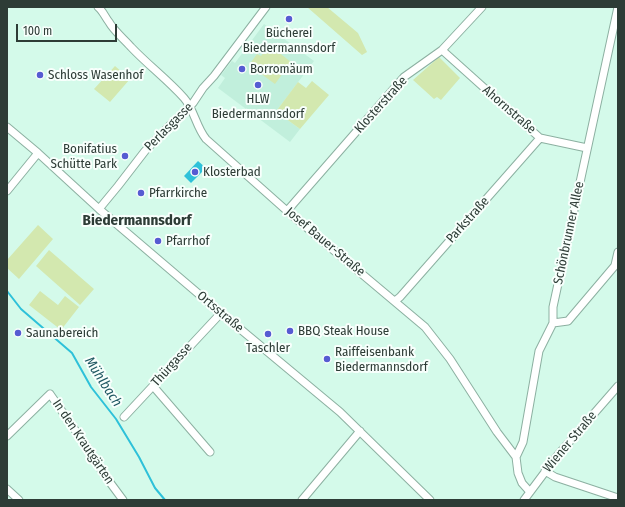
<!DOCTYPE html>
<meta charset="utf-8">
<style>
body{margin:0}
#map{position:relative;width:625px;height:507px;overflow:hidden;background:#d4faea;font-family:"Fira Sans Condensed",sans-serif}
canvas{display:block}
.frame{position:absolute;inset:0;border:8px solid #2d3c36;pointer-events:none}
.scale{position:absolute;left:16px;top:24px;width:101px;height:18px;box-sizing:border-box;border:2px solid #2d3c36;border-top:0;padding-left:5px;font-size:12px;line-height:14px;white-space:nowrap;color:#2d3c36;-webkit-text-stroke:3px #f8fffc;paint-order:stroke}
</style>
<div id="map">
<canvas width="625" height="507"></canvas>
<div class="frame"></div>
<div class="scale">100 m</div>
</div>
<script>
const ctx = document.querySelector('canvas').getContext('2d');
ctx.lineJoin = 'round';
function fill(path, color) {
  ctx.fillStyle = color;
  ctx.fill(path, 'evenodd');
}
function strokePath(path, color, width, dash) {
  ctx.strokeStyle = color;
  ctx.lineWidth = width;
  ctx.lineCap = dash ? 'butt' : 'round';
  ctx.setLineDash(dash || []);
  ctx.stroke(path);
}
function write(font, color, halo, rows, align = 'center') {
  ctx.font = font + ' "Fira Sans Condensed",sans-serif';
  ctx.lineWidth = 4;
  ctx.setLineDash([]);
  ctx.textBaseline = 'middle';
  ctx.strokeStyle = halo;
  ctx.fillStyle = color;
  for (const [text, x, y, turn = 0] of rows) {
    ctx.save();
    ctx.translate(x, y);
    ctx.rotate((+turn || 0) * Math.PI / 180);
    ctx.textAlign = isNaN(turn) ? turn : align;
    if (halo) ctx.strokeText(text, 0, 0);
    ctx.fillText(text, 0, 0);
    ctx.restore();
  }
}
const built = new Path2D(`
 M264,24L314,61L277,110L278,113L300,129L290,142L218,88L225,78L221,75L232,61L235,63Z`);
const green = new Path2D(`
 M307,7H327L358,33L367,52L362,55Z
 M269,45L291,62L275,84L249,65L257,54L261,56Z
 M439,57L460,78L441,100L437,97L434,99L413,80Z
 M115,66L130,79L110,102L94,89Z
 M312,81L329,95L300,129L278,113L277,110L298,82L306,88Z
 M38,225L53,239L19,279L7,268V260Z
 M49,250L94,289L80,305L36,266Z
 M40,291L58,305L65,296L79,307L61,330L29,305Z`);
const water = new Path2D(`
 M198,161L206,168L191,183L184,176Z`);
const stream = new Path2D(`
 M7,291L21,309L72,353L91,387L116,419L139,457L155,488L165,500`);
const minor = new Path2D(`
 M98,7C103,11 105,17 109,22C114,31 124,39 131,47C148,65 168,80 184,98C194,109 196,127 206,139L287,211L425,327L450,359L497,432L516,457L518,473L522,483L530,492
 M442,50L540,138L587,148
 M7,127L38,153L99,209L221,313L340,412L430,500
 M7,191L38,153
 M99,209L118,186L145,151L172,123L184,113L193,103L203,88L214,76L266,7
 M287,211L404,77L442,50L482,7
 M615,265L618,252
 M395,301L400,297L540,138
 M553,323L568,321L618,262
 M153,386L210,452
 M124,417L221,313
 M7,436L50,394L89,450L103,473L123,500
 M516,457L523,442L539,351L553,323V307L618,7
 M545,471L555,477L618,498
 M7,489L19,500
 M302,500L360,431
 M524,500L557,456L618,386`);
const markers = [
 [289,19,4,"#565bd2"],
 [242,69,4,"#565bd2"],
 [40,75,4,"#565bd2"],
 [258,85,4,"#565bd2"],
 [125,156,4,"#565bd2"],
 [195,172,4,"#565bd2"],
 [141,193,4,"#565bd2"],
 [158,241,4,"#565bd2"],
 [290,331,4,"#565bd2"],
 [18,333,4,"#565bd2"],
 [268,334,4,"#565bd2"],
 [327,359,4,"#565bd2"]
];
const poiNames = [
 ["Bücherei",289,33,"center"],
 ["Biedermannsdorf",289,48,"center"],
 ["Borromäum",250,69],
 ["Schloss Wasenhof",48,75],
 ["HLW",258,99,"center"],
 ["Biedermannsdorf",258,114,"center"],
 ["Bonifatius",117,149,"right"],
 ["Schütte Park",117,164,"right"],
 ["Klosterbad",203,172],
 ["Pfarrkirche",149,193],
 ["Pfarrhof",166,241],
 ["BBQ Steak House",298,331],
 ["Saunabereich",26,333],
 ["Taschler",268,348,"center"],
 ["Raiffeisenbank",335,352],
 ["Biedermannsdorf",335,367]
];
const streetNames = [
 ["Klosterstraße",381,105,-48],
 ["Ahornstraße",509,110,41],
 ["Perlasgasse",169,127,-45],
 ["Parkstraße",468,220,-48],
 ["Schönbrunner Allee",569,233,-78],
 ["Josef Bauer-Straße",325,242,40],
 ["Ortsstraße",220,312,40],
 ["Thürgasse",172,365,-48],
 ["In den Krautgärten",83,442,56],
 ["Wiener Straße",570,442,-50]
];
const waterNames = [
 ["Mühlbach",103,382,57]
];
const quarterNames = [
 ["Biedermannsdorf",137,221]
];
fill(built, '#c1efdc');
fill(green, '#d3e8af');
fill(water, '#2ec1d9');
strokePath(stream, '#2ec1d9', 2);
strokePath(minor, '#8cb0a1', 9);
strokePath(minor, '#fff', 7);
for (const [x, y, r, color] of markers) {
  const dot = new Path2D();
  dot.arc(x, y, r, 0, 2 * Math.PI);
  ctx.fillStyle = color;
  ctx.fill(dot);
  strokePath(dot, '#f8fffc', 1.5);
}
write('13px', '#2d3c36', '#f8fffc', poiNames, 'left');
write('13px', '#2d3c36', '#f8fffc', streetNames);
write('italic 14px', '#1f5862', '#f8fffc', waterNames);
write('bold 15px', '#2d3c36', '#f8fffc', quarterNames);
</script>
